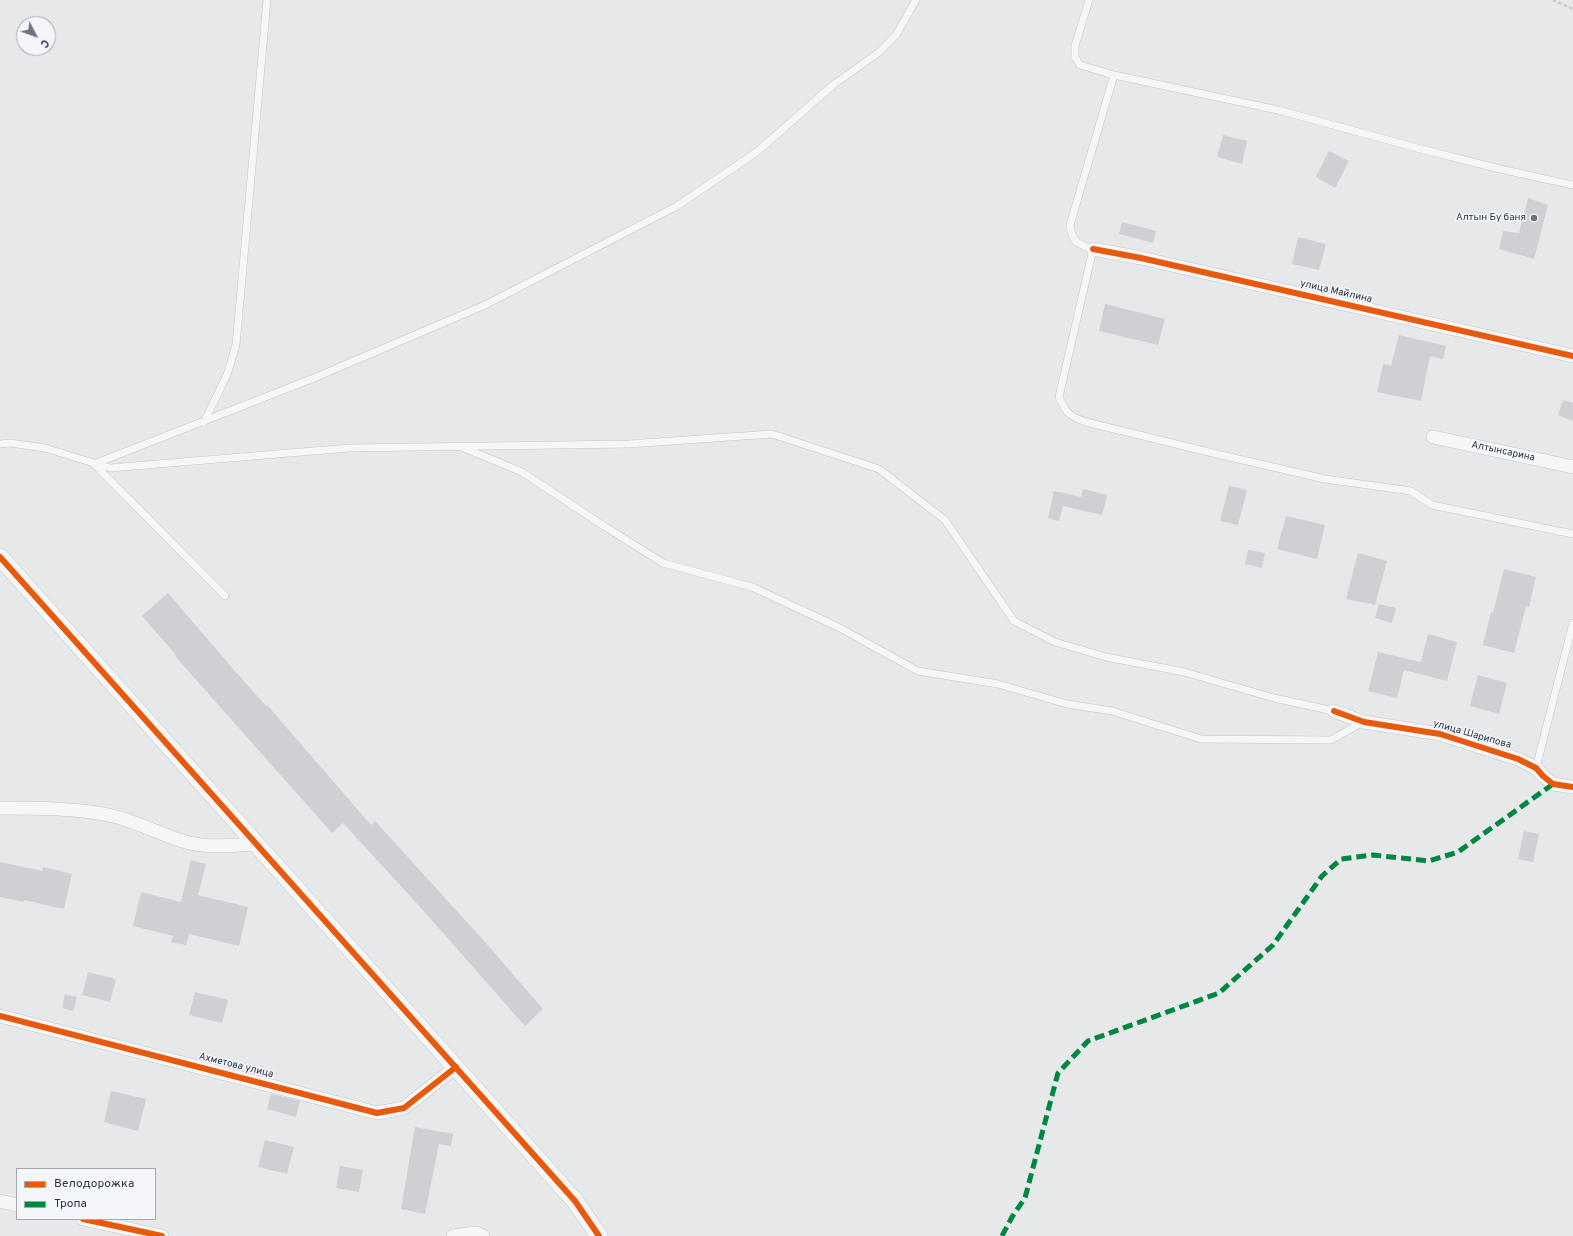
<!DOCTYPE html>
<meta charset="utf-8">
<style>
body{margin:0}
#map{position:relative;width:1573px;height:1236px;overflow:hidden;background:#e6e8ea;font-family:Overpass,sans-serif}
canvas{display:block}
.legend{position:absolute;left:16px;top:1168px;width:140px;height:52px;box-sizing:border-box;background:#f4f6f9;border:1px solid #a4a8b1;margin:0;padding:5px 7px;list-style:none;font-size:12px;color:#2b3445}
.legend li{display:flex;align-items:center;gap:8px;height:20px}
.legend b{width:20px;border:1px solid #a4a8b1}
.north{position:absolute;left:16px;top:16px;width:40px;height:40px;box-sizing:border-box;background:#f4f6f9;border:1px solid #a4a8b1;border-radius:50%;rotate:131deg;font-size:11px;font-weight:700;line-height:16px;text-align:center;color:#2b3445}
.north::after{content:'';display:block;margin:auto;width:14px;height:18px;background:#6c737f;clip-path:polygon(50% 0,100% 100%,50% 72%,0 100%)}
</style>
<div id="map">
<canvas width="1573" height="1236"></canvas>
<ul class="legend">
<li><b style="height:5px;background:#e8590c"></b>Велодорожка</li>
<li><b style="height:5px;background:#00873e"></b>Тропа</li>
</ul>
<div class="north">С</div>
</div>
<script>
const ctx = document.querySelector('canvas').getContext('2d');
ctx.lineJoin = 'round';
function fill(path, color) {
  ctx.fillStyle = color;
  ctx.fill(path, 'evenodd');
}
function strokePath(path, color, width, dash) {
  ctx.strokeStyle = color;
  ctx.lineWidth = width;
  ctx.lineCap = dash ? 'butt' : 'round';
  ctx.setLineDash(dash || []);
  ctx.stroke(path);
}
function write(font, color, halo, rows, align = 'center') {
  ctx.font = font + ' Overpass,sans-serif';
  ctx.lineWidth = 3;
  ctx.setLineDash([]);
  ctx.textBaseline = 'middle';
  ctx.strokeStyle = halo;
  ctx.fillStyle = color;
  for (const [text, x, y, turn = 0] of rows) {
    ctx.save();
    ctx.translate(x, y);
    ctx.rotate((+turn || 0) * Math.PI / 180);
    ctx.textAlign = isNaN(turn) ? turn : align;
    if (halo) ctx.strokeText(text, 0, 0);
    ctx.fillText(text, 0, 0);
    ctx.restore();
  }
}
const building = new Path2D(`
 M1223,135L1247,141L1242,164L1217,157Z
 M1329,151L1349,161L1335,188L1316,177Z
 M1528,198L1548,205L1534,259L1499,249L1503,231L1519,233Z
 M1122,222L1156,231L1153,243L1119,234Z
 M1298,237L1326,244L1319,270L1292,264Z
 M1105,304L1165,319L1158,345L1099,331Z
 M1399,335L1446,346L1443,359L1430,356L1421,401L1377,392L1383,364L1391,366Z
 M1563,400L1573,403V421L1558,415Z
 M1229,486L1247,490L1238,525L1220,521Z
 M1083,489L1107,495L1102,515L1063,506L1059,521L1048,518L1054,491L1081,497Z
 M1286,516L1325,525L1317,559L1277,549Z
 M1248,550L1265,553L1262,568L1245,564Z
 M1358,553L1387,561L1375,605L1346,599Z
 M1504,569L1536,577L1529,607L1526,606L1514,653L1483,645L1491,612L1493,613Z
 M168,593L234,670L266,706L267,705L371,825L375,821L485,942L543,1009L525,1026L421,908L343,823L332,833L175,656L176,655L142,616Z
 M1379,604L1396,608L1392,623L1375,618Z
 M1428,634L1457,642L1447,681L1404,670L1397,698L1368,691L1378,652L1421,662Z
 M1478,675L1507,683L1499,714L1470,706Z
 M1524,831L1539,834L1533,862L1518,859Z
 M191,860L206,864L198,895L248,907L239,946L189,934L186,945L171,942L173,936L133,926L141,892L181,902Z
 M0,862L42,871L43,867L72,874L64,909L24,900L23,902L0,897Z
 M88,972L116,979L110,1002L82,995Z
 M195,992L228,1000L222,1023L189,1015Z
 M65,994L77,997L73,1011L62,1008Z
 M111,1091L146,1099L138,1131L104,1122Z
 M271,1094L300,1101L296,1117L267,1109Z
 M415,1127L453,1134L451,1146L439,1144L425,1214L401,1209Z
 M265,1140L294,1147L287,1174L258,1167Z
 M340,1166L363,1170L359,1192L336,1188Z`);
const path = new Path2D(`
 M1553,0L1573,9`);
const service = new Path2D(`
 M1089,0L1075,46V57L1080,65L1114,75L1278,110L1421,149L1500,169L1573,185
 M1114,75L1070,225C1072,243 1078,244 1093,249L1059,397C1066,413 1069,416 1086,422L1221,455L1325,479L1411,491L1432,505L1573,534
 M204,422L227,375L236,345L267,0
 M0,444L10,443L45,448L110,468L349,448L629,444L772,434L879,469L945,520L1014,621L1055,642L1106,657L1184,672L1274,698L1334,711
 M464,448L522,472L604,526L663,563L752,587L838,627L918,671L998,684L1067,704L1112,711L1201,739L1331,740L1363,722
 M225,596L94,464L314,378L485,305L677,206L758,151L833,85L878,53L896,35L916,0
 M1536,768L1573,623`);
const minor = new Path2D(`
 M1093,249L1141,258L1573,356
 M1433,437L1573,467
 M1334,711L1364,722L1440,734L1518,759L1536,768L1543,776L1553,784L1573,787
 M0,808C36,808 74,808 109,815C137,821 162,836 190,843C212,848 235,845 257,844
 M0,1016L377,1113L404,1108L456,1067
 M0,1201L17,1205
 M83,1219L162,1236
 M453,1236L476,1233L483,1236`);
const tertiary = new Path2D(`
 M0,557L575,1201L599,1236`);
const quiet = new Path2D(`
 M1002,1236L1012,1217L1025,1198L1058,1073L1088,1041L1219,993L1273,945L1322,876L1341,859L1373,855L1429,861L1458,852L1553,784`);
const cycleway = new Path2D(`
 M1093,249L1141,258L1573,356
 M0,557L575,1201L599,1236
 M1334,711L1364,722L1440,734L1518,759L1536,768L1543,776L1553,784L1573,787
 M0,1016L377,1113L404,1108L456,1067
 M83,1219L162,1236`);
const markers = [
 [1534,218,4,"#6c737f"]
];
const poiNames = [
 ["Алтын Бу баня",1526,218]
];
const streetNames = [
 ["улица Майлина",1336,292,13],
 ["Алтынсарина",1503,452,12],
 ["улица Шарипова",1472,735,16],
 ["Ахметова улица",236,1066,14]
];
fill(building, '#ced0d3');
strokePath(service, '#c4c6c8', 8);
strokePath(minor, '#c4c6c8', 14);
strokePath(tertiary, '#c4c6c8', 18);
strokePath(path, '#c5c6ca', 2.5, [3, 3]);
strokePath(service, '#f5f6f7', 7);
strokePath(minor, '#f5f6f7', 13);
strokePath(tertiary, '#f5f6f7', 17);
strokePath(quiet, '#00873e', 5, [10, 5]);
strokePath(cycleway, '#e8590c', 6);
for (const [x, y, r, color] of markers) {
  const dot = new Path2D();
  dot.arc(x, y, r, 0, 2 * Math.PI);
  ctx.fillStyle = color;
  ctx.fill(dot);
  strokePath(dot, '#f4f6f9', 1.5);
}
write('10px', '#2b3445', '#f4f6f9', poiNames, 'right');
write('10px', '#2b3445', '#f4f6f9', streetNames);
</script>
